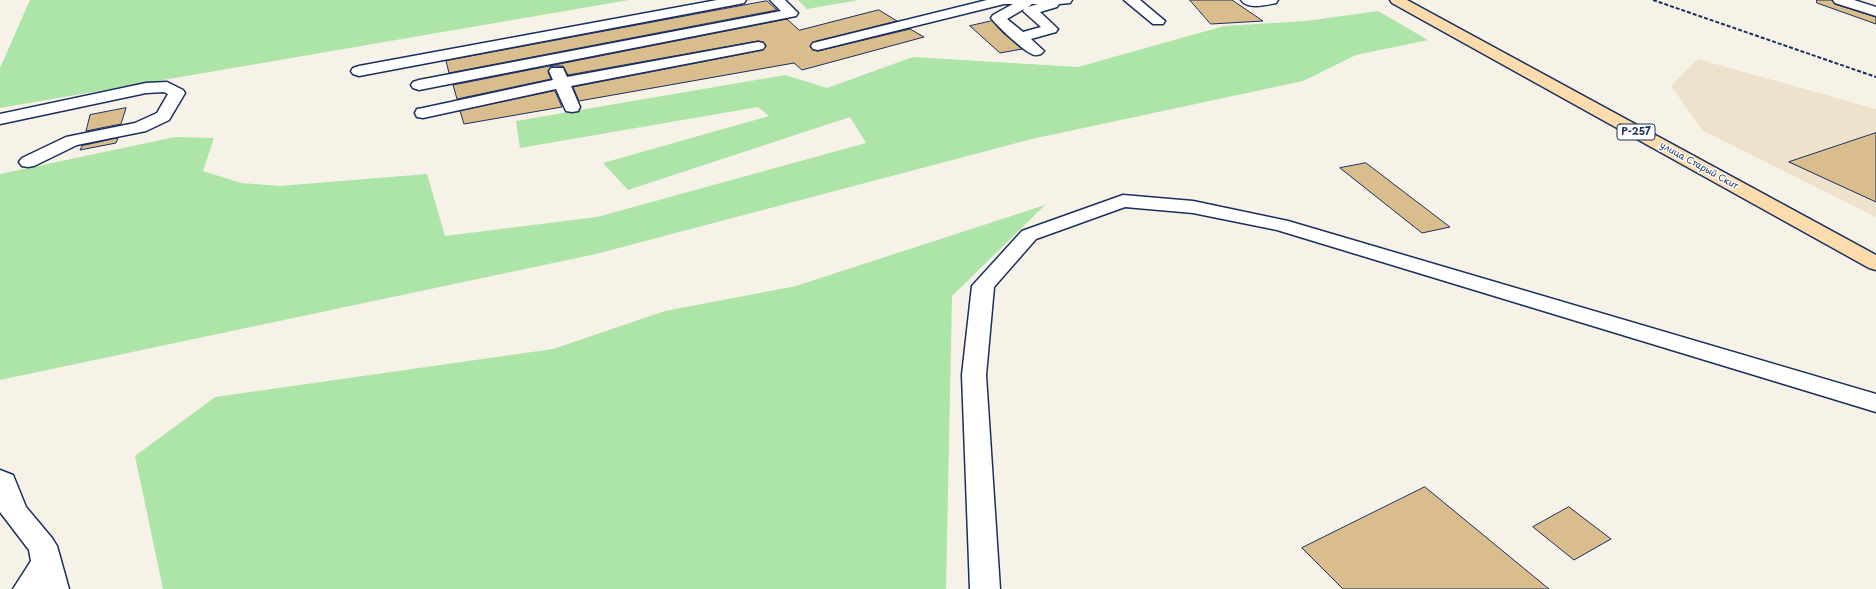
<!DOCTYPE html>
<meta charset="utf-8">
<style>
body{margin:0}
canvas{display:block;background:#f7f2e8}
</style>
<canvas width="1876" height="589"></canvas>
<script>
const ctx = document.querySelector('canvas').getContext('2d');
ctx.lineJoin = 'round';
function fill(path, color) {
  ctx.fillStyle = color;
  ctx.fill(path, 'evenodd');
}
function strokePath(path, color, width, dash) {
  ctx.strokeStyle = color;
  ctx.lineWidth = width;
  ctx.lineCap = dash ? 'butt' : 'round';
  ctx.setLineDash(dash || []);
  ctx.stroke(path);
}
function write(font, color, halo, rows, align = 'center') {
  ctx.font = font + ' "Playpen Sans",sans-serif';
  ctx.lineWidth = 3;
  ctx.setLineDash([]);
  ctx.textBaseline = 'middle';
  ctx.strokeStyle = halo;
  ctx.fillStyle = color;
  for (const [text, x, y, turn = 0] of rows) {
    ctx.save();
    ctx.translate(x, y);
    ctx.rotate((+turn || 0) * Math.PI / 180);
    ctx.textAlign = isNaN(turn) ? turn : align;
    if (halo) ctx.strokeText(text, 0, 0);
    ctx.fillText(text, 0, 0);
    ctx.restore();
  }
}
const built = new Path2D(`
 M1698,59L1876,109V217L1703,131L1671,86Z`);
const green = new Path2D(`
 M30,0H629L0,108V68Z
 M798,0H859L807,9Z
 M1378,11L1428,40L1356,55L1303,81L1032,139L596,254L0,380V174L175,137L214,138L203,171L241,183L280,186L427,174L445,236L597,217L866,143L850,117L628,190L603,163L769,116L758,107L520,148L516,121L785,75L827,88L913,57L1078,67L1224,26L1306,21Z
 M1045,205L952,296L946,589H163L135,456L215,397L553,349L665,311L796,286Z`);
const building = new Path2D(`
 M1190,0H1232L1263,21L1211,24Z
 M1817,0H1832L1835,4L1876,17V24L1817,3Z
 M767,1L777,10L449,73L446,61Z
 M879,10L897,21L813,42L810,47L813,50L818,51L910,29L924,37L802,70L794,63L579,101L573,87L763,50L766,45L763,42L758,41L568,75L563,66H551L548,72L551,79L457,99L453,85L787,19L799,30Z
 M992,21L1003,33L1022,49L1000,53L970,26Z
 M555,91L562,107L464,124L460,111Z
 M126,108L121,124L86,131L90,115Z
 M1876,133V202L1789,162Z
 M118,138L116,143L80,150L82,146Z
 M1366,163L1450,227L1422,233L1340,168Z
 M1425,487L1549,589H1343L1302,548Z
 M1569,507L1611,539L1574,560L1533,527Z`);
const minor = new Path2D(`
 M717,0H746L744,3L739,4L359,76L353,74L351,71L353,68L359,66Z
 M770,0H785L798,13L796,16L791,17L419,90L413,88L411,85L413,82L419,80L781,11Z
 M987,0H1072L1070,3L1059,4L1057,7L1040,12L1058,29L1056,32L1031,39L1044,51L1041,54C1038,55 1035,56 1032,54C1025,52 996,25 991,18L993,15L1013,4H1004L818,50L813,49L811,46L813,43ZM1032,4H1038L1028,7ZM1024,9L1023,11L1041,27L1023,32L1007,19Z
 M1124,0H1140L1165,21L1163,24H1153Z
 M1241,0H1278L1276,3C1266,5 1248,10 1241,0Z
 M1833,0H1854L1876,7V16L1835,3Z
 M758,42L763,43L765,46L763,49L571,86L580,107L578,111L572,112L566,111L556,89L423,118L417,117L415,113L417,109L423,108L553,80L549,71L551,68H563L567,77Z
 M167,82L183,90L185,93L169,120L146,131L77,145L34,166L28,167L22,166L19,162L22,158L66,137L135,123L157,113L168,94L164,92L146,93L0,124V114L146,83Z
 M1123,195L1193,201L1288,221L1876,394V412L1277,230L1193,213L1125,207L1036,239L994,287L986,375L1000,589H970L962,375L972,286L1022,231Z
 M0,470L13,475L26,507L52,538L57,546L69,589H13L31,561L29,550L0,512Z`);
const highway = new Path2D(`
 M1390,0H1407L1876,255V270L1869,268L1392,3Z`);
const rail = new Path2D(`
 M1653,0L1876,77`);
const farStreetnames = [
 ["улица Старый Скит",1699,166,29]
];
const shields = [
 [1636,132,38]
];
const shieldNames = [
 ["Р-257",1636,132]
];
fill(built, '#eee2cd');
fill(green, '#ade4a7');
fill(building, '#d9bd8d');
strokePath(building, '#1b2f5e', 1);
strokePath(minor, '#1b2f5e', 3);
strokePath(highway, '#1b2f5e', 3);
fill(minor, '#fff');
fill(highway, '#fcdcac');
strokePath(rail, '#1b2f5e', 2, [4, 2]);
write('9px', '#1b2f5e', '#fff', farStreetnames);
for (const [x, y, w] of shields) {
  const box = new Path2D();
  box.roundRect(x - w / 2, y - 8, w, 16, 3);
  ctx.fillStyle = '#fff';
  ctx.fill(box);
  strokePath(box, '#1b2f5e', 1);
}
write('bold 10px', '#1b2f5e', null, shieldNames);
</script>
